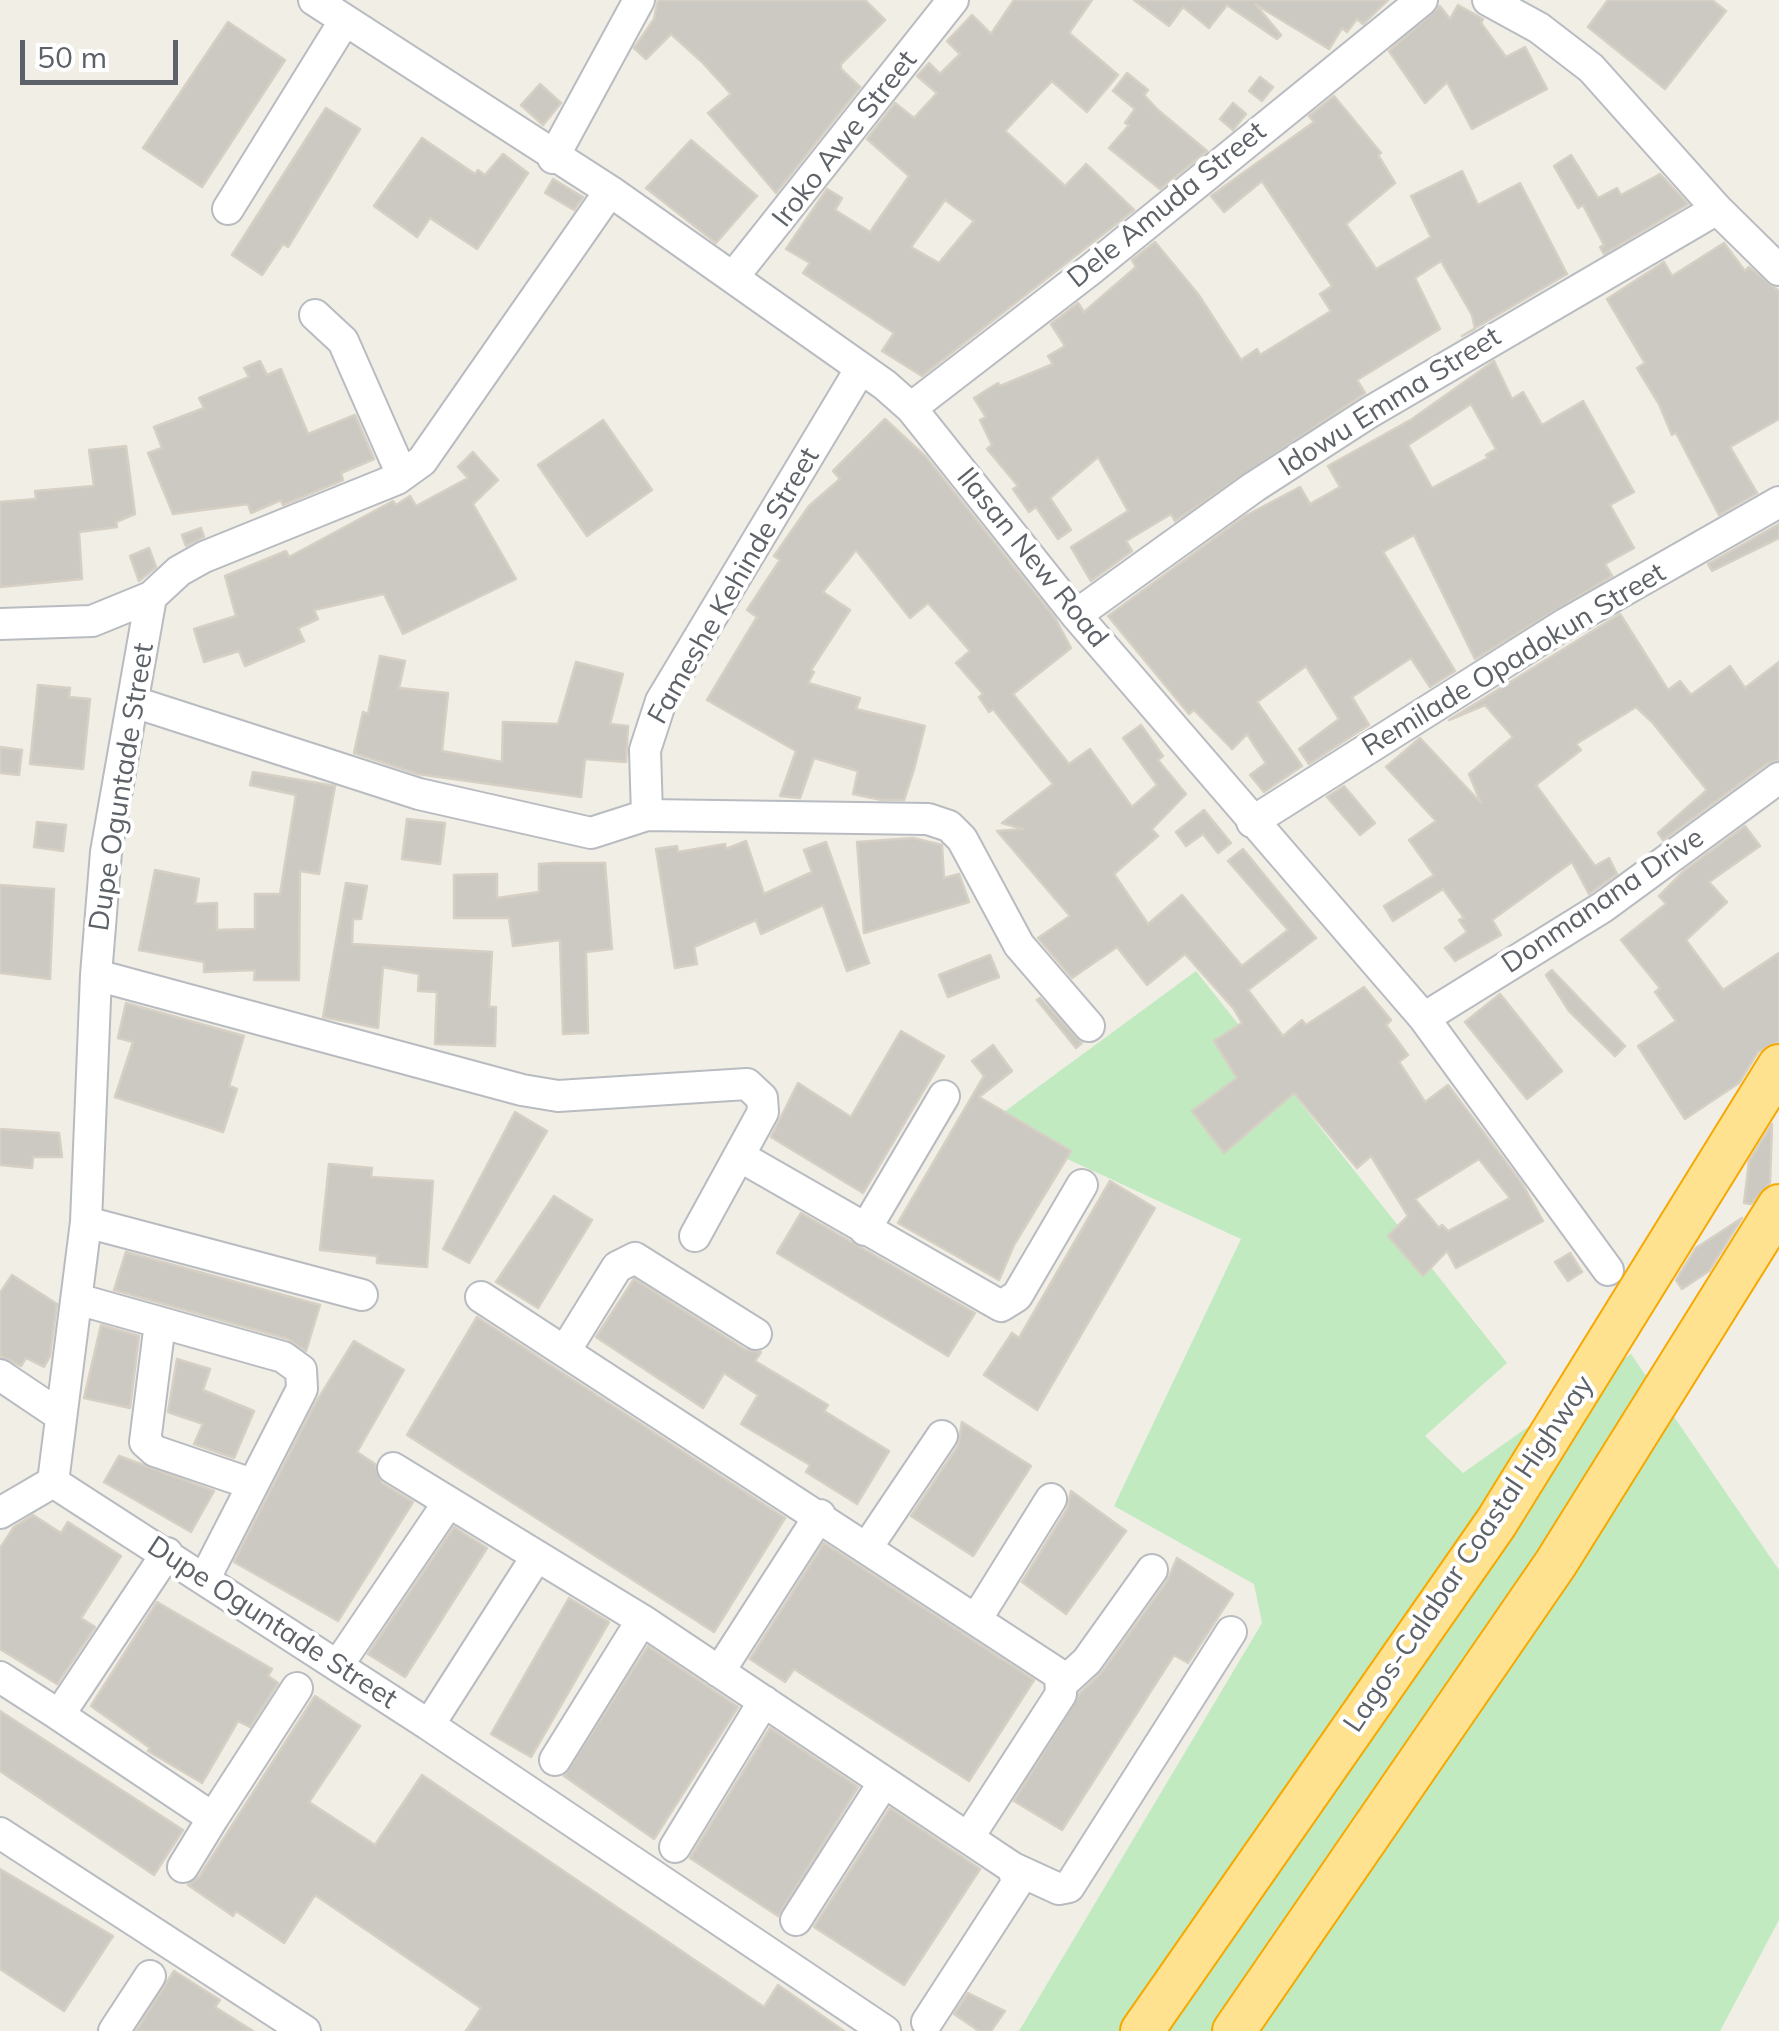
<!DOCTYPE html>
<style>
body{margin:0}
#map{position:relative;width:1779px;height:2031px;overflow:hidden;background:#f1eee6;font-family:Mulish,sans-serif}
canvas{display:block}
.scale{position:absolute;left:20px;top:40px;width:158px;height:45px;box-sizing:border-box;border:5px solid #5d6268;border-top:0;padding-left:12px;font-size:30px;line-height:35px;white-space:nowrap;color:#5d6268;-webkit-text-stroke:8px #fff;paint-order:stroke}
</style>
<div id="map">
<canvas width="1779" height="2031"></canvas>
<div class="scale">50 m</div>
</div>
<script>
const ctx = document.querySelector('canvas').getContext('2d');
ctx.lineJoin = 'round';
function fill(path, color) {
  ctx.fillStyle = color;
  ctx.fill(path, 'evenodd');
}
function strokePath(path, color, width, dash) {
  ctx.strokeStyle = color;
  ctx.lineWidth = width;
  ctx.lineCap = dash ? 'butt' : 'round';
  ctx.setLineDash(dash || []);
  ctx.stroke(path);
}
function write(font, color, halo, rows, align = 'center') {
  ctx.font = font + ' Mulish,sans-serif';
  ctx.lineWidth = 8;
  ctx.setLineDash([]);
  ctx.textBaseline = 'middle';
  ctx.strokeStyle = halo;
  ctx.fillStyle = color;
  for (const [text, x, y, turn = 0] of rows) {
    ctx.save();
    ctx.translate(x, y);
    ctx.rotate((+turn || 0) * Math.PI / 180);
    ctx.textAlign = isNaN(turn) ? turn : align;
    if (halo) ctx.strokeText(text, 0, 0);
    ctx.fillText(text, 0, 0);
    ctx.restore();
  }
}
const green = new Path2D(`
 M1196,971L1507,1363L1425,1436L1463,1473L1631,1354L1779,1570V1920L1720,2031H1019L1262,1623L1254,1584L1114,1506L1241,1239L989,1123Z`);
const building = new Path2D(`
 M658,0H865L885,20L841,64V69L860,87L776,193L708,113L731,94L702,62L671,34L646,59L634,48L654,19Z
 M1014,0H1092L1069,33L1118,75L1087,112L1052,81L1005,131L1065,186L1086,164L1134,210L922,376L882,351L894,333L803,273L810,263L786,249L827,189L842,198L835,210L870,232L909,176L867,139L895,103L914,118L937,93L917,76L929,63L940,74L960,54L947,41L972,15L991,34ZM945,200L974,221L939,263L911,247Z
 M1134,0H1388L1363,24L1357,19L1347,32L1342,28L1329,49L1255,4L1281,35L1277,39L1227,5L1209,28L1183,7L1169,26Z
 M1608,0H1712L1726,11L1665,89L1588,27Z
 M1458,5L1483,19L1481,23L1506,57L1525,47L1547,89L1472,129L1447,82L1425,103L1389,51L1440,6L1450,19Z
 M228,22L285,60L202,187L143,148Z
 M1127,73L1148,90L1144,95L1158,110L1207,151L1160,189L1109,148L1129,125L1125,123L1135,109L1113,91Z
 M1260,77L1273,87L1262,101L1249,91Z
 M540,84L561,103L543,125L521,105Z
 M1334,96L1381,153L1378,155L1395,183L1346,224L1376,269L1431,237L1411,196L1462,171L1478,205L1520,183L1567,274L1462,336L1475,329L1472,315L1441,261L1415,278L1440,329L1357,380L1365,393L1175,521L1171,514L1126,541L1132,551L1091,581L1071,547L1128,511L1098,457L1050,498L1071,530L1058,539L1036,507L1029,512L1013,489L1018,486L987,449L992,445L980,420L986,417L974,398L998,383L1000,386L1053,364L1048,356L1065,346L1051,324L1078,303L1084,312L1136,267L1132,260L1155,242L1198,294L1241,360L1257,349L1260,355L1331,311L1320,294L1332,286L1262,181L1224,212L1211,196L1314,122L1309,116Z
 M1233,103L1246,114L1233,130L1220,119Z
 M326,108L360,129L288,247L283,244L262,275L232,255Z
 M422,138L475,174L478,170L485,175L503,154L528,173L477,249L430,218L417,237L374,206Z
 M691,140L757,196L716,243L646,188Z
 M1571,155L1598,198L1617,188L1621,195L1660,174L1688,204L1604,254L1600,247L1604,245L1583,205L1578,208L1554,166Z
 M553,179L583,197L574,210L545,193Z
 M1724,243L1745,271L1749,267L1779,291V419L1730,447L1757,493L1719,515L1676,433L1672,435L1659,404L1637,368L1645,363L1607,299L1664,262L1672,276Z
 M260,361L267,375L281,369L308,434L355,415L374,459L341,473L343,480L283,505L281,500L251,513L248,504L173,514L148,453L162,448L154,427L204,408L199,398L249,377L244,368Z
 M1494,361L1512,399L1523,392L1542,425L1583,401L1634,492L1610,505L1634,548L1605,564L1612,576L1475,659L1414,535L1383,552L1455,671L1430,687L1411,658L1352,697L1369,725L1309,764L1299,749L1339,719L1306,666L1257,702L1302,766L1264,792L1250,775L1266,763L1247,734L1232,749L1194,710L1189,714L1108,616L1245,516L1300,487L1310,504L1340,487L1328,466L1412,419ZM1471,404L1496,449L1486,455L1488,458L1432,488L1408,445Z
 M885,419L926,457L1055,618L1071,648L1013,694L1069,764L1090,749L1132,807L1157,785L1123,738L1141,725L1163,756L1158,760L1186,794L1152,829L1158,836L1114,874L1148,924L1182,895L1242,966L1288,930L1228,861L1243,849L1316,938L1248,990L1283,1036L1302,1020L1306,1025L1364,987L1391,1020L1386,1025L1408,1055L1399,1062L1425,1102L1448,1085L1523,1185L1543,1221L1456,1268L1447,1251L1423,1276L1388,1236L1408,1216L1371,1156L1357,1168L1294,1093L1224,1153L1192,1111L1237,1078L1214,1041L1242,1023L1234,1009L1185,954L1147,985L1117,947L1072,978L1038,938L1070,916L997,831L1023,829L1002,823L1053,784L993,709L989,712L979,697L983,694L956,663L970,651L928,603L910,618L856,550L823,592L850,610L811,670L814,672L808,683L860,698L856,709L925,726L914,769L904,800H882L853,794L858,771L814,758L800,798L780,796L796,751L707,700L757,617L747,610L780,560L774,556L809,506L840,479L833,471ZM1479,1159L1510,1198L1448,1231L1442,1225L1439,1228L1415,1199Z
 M603,420L652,490L587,536L538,465Z
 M126,446L135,514L116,522L117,527L79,532L82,579L0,587V502L36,499L35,491L94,486L89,450Z
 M473,452L498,480L473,504L516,579L403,634L384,594L314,610L318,619L298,628L304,641L245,666L239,651L204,662L194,629L236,616L225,576L286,551L289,557L393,501L396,505L410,496L416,506L468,478L458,467Z
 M1779,524V538L1712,571L1708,564Z
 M201,528L204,537L186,546L182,535Z
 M149,548L156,567L139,581L130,556Z
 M1620,614L1668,690L1680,681L1691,695L1730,666L1745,688L1779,662V760L1768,763L1663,840L1658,833L1707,790L1652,722L1636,707L1576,744L1581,750L1536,785L1595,866L1609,858L1617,874L1589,894L1572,862L1492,920L1501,935L1455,961L1445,948L1467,932L1459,920L1464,918L1443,889L1393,921L1384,906L1434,875L1409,840L1436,821L1386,767L1420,738L1481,803L1469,774L1513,737L1485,705L1449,720Z
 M380,656L405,661L399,688L448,693L442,751L502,762L503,722L558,724L576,662L623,674L610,724L628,726L626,762L585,759L581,797L418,774L354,753L363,712L368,714Z
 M38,685L70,688L69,697L90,699L83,769L30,764Z
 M0,747L22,750L19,775L0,773Z
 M253,772L335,786L319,874L300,871L299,980H254L255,970L204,972V962L139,950L155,870L199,879L195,904L217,903V930L255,929V894H280L296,795L250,785Z
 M1344,786L1375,823L1360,835L1327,797Z
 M1204,810L1231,843L1218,853L1203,834L1186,846L1176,832Z
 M407,819L445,823L440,864L402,859Z
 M37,822L66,825L63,851L34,847Z
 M1745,826L1760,846L1709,882L1727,902L1686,940L1723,990L1779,953V1041L1758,1052L1739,1083L1685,1119L1638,1046L1676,1021L1655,992L1660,988L1621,940L1666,904L1659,896L1685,870Z
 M913,838L942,845L944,878L959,874L969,902L864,933L857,842Z
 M746,841L764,894L812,872L804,850L826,842L869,963L847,971L823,905L761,934L756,920L694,947L697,964L675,968L656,849L677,846L678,852L725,844L726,849Z
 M556,863H605L612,949L586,952L588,1033L563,1034L560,940L513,946L509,918H454V875L497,874V898L539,892V864Z
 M346,883L367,886L361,919H353L352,944L492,952L489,1007H496L495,1046L435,1044L437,992L418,991L419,974L383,967L378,1028L323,1017Z
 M0,885L54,889L50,979L0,973Z
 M990,955L999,977L948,997L939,975Z
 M1552,970L1625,1046L1615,1056L1569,1011L1546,975Z
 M1500,994L1562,1071L1527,1099L1465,1022Z
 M1040,998L1082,1043L1076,1048L1037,1000Z
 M126,1003L244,1036L229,1086L237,1089L223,1132L115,1097L133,1042L118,1038Z
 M901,1031L944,1056L863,1193L771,1137L798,1083L851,1117Z
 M993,1045L1012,1071L979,1097L1071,1151L1014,1245L999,1280L898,1223L984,1076L972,1061Z
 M515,1112L547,1131L469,1263L443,1249Z
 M1772,1124L1770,1183L1751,1204L1744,1203L1749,1161Z
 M0,1129L59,1133L62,1157H33L32,1168L0,1165Z
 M329,1164L372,1168L371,1177L433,1181L427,1267L377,1263V1256L320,1250Z
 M1110,1181L1155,1208L1037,1410L984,1375L1012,1333L1019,1338Z
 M554,1196L592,1220L538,1308L496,1282Z
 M801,1213L975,1313L948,1356L777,1253Z
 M1742,1218L1709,1271L1682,1289L1676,1280L1696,1248Z
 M126,1252L320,1305L306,1351L288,1339L114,1290Z
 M1570,1253L1582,1272L1568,1281L1555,1262Z
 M12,1275L57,1304L50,1356L44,1367L26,1358L21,1366L0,1356V1293Z
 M634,1279L746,1350L761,1352L755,1361L828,1405L824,1411L889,1451L857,1504L806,1472L810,1465L741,1424L758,1395L724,1373L703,1408L596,1337Z
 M477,1317L785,1518L714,1632L407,1435Z
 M101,1325L139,1336L130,1408L84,1398Z
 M354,1341L404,1370L357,1452L375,1464L382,1483L413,1502L338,1621L234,1562L315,1404Z
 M177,1359L210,1369L203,1390L254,1411L234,1458L194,1444L203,1424L168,1412Z
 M962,1422L1031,1466L973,1556L911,1516L958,1446Z
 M119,1456L214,1491L191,1532L104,1482Z
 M1071,1491L1126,1531L1066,1614L1022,1582L1067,1509Z
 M33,1515L61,1533L68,1522L121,1556L81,1618L95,1627L57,1684L0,1649V1548L14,1527Z
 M454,1527L487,1548L405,1677L368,1654Z
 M824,1543L1034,1680L969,1781L794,1669L785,1682L750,1659Z
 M1177,1558L1233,1594L1188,1663L1174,1655L1062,1830L1014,1801L1080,1693L1102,1672L1167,1581Z
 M569,1598L609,1622L531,1757L491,1734Z
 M157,1602L272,1669L268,1676L278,1683L250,1727L238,1721L202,1783L148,1751L150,1748L91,1706Z
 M648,1646L738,1707L654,1839L564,1776Z
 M315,1696L360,1726L309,1802L375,1845L422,1775L764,2007L778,1985L844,2031H466L481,2008L315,1895L284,1943L236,1911L233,1916L188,1885L199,1877Z
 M0,1711L183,1830L154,1875L0,1771Z
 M770,1728L858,1787L778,1916L690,1858Z
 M890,1808L980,1869L904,1985L814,1927Z
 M0,1869L113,1936L64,2011L0,1969Z
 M174,1971L220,2000L215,2007L253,2031H136Z
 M968,1993L1005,2011L991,2031H979L954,2014Z`);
const minor = new Path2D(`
 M314,0L610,191L885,385L911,408L1076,615L1424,1018L1608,1270
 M1488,0L1539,28L1591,68L1717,209L1779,270
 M553,158L639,0
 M228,209L345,20
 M734,276L953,0
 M315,315L343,341L402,475
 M911,408L1090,270L1422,0
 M1076,615L1254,487L1370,412L1717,209
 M0,624L92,621L151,597
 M134,702L419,794L591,833L647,815L928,819L949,826L962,839L1019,945L1089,1026
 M647,815L645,750L661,701L861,368
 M1252,822L1565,624L1779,502
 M96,975L522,1090L558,1096L747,1084L762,1098L763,1112L695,1236
 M1424,1018L1603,907L1779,778
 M741,1157L1001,1306L1017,1296L1082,1185
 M86,1222L362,1295
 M865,1230L944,1096
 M481,1297L1060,1675L1061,1694L968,1838L642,1620L537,1556L429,1725L53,1482L86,1222L96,975L106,852L151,597L179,571L204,557L397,479L422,461L610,191
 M77,1299L283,1357L301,1370L302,1389L205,1578
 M160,1323L145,1442L155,1451L252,1484
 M565,1351L617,1267L635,1258L756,1334
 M0,1375L61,1416
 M393,1468L537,1556
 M0,1513L53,1482
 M868,1546L942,1436
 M977,1618L1051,1499
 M338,1665L448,1503
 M719,1672L820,1515
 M0,1677L59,1715L167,1553
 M1063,1683L1087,1661L1152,1570
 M59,1715L213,1818L183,1867
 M429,1725L885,2031
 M555,1760L642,1620
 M213,1818L297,1688
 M0,1833L305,2031
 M675,1847L764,1701
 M1013,1868L1059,1889L1069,1887L1231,1632
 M796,1920L884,1782
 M927,2022L1017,1883L1013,1868L968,1838
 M114,2031L150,1976`);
const highway = new Path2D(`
 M1142,2031L1496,1523L1779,1066
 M1234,2031L1556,1563L1779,1206`);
const streetNames = [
 ["Iroko Awe Street",845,139,-52],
 ["Dele Amuda Street",1167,205,-39],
 ["Idowu Emma Street",1390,402,-32],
 ["Ilasan New Road",1032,558,51],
 ["Fameshe Kehinde Street",734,586,-60],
 ["Remilade Opadokun Street",1514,660,-31],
 ["Dupe Oguntade Street",122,787,-81],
 ["Donmanana Drive",1603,901,-34],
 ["Lagos-Calabar Coastal Highway",1469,1554,-56],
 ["Dupe Oguntade Street",272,1623,33]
];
fill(green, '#c1eac1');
fill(building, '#ccc9c3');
strokePath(building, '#d6d0c4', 2.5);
strokePath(minor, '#b8bcc1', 34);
strokePath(highway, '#f7a800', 46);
strokePath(minor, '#fff', 30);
strokePath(highway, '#ffe28f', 42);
write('28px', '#5d6268', '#fff', streetNames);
</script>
